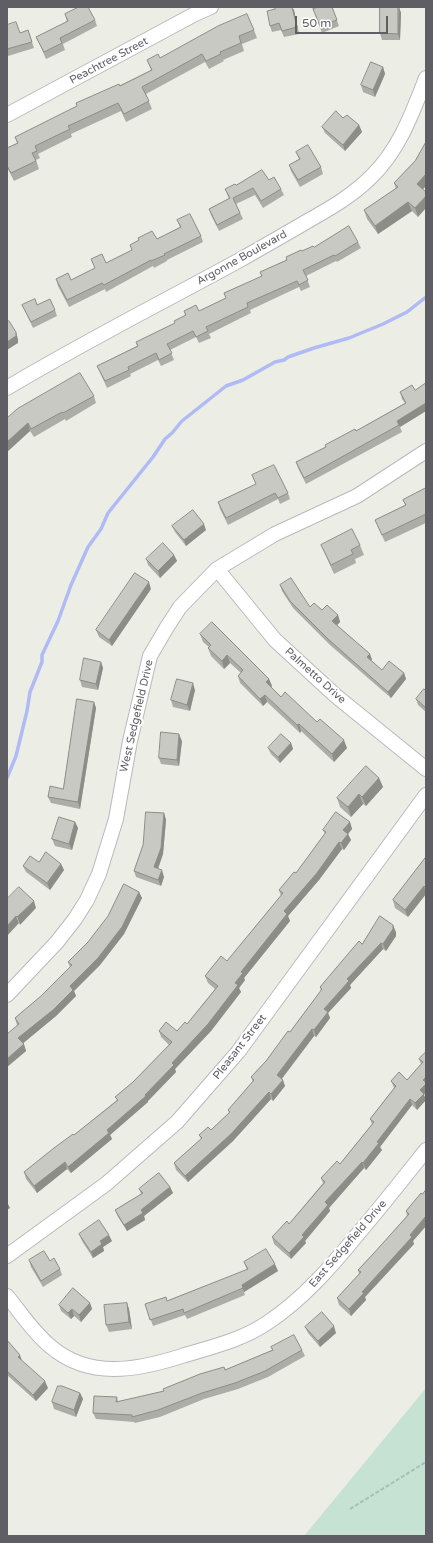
<!DOCTYPE html>
<style>
body{margin:0}
#map{position:relative;width:433px;height:1543px;overflow:hidden;background:#eceee6;font-family:"Varela Round",sans-serif}
canvas{display:block}
.frame{position:absolute;inset:0;border:8px solid #5e5e64;pointer-events:none}
.scale{position:absolute;left:295px;top:16px;width:93px;height:18px;box-sizing:border-box;border:2px solid #5e5e64;border-top:0;padding-left:5px;font-size:12px;line-height:14px;white-space:nowrap;color:#5e5e64;-webkit-text-stroke:3px #fff;paint-order:stroke}
</style>
<div id="map">
<canvas width="433" height="1543"></canvas>
<div class="frame"></div>
<div class="scale">50 m</div>
</div>
<script>
const ctx = document.querySelector('canvas').getContext('2d');
ctx.lineJoin = 'round';
function fill(path, color) {
  ctx.fillStyle = color;
  ctx.fill(path, 'evenodd');
}
function strokePath(path, color, width, dash) {
  ctx.strokeStyle = color;
  ctx.lineWidth = width;
  ctx.lineCap = dash ? 'butt' : 'round';
  ctx.setLineDash(dash || []);
  ctx.stroke(path);
}
function write(font, color, halo, rows, align = 'center') {
  ctx.font = font + ' "Varela Round",sans-serif';
  ctx.lineWidth = 4;
  ctx.setLineDash([]);
  ctx.textBaseline = 'middle';
  ctx.strokeStyle = halo;
  ctx.fillStyle = color;
  for (const [text, x, y, turn = 0] of rows) {
    ctx.save();
    ctx.translate(x, y);
    ctx.rotate((+turn || 0) * Math.PI / 180);
    ctx.textAlign = isNaN(turn) ? turn : align;
    if (halo) ctx.strokeText(text, 0, 0);
    ctx.fillText(text, 0, 0);
    ctx.restore();
  }
}
const green = new Path2D(`
 M426,1388V1536H304Z`);
const stream = new Path2D(`
 M7,778L16,756L27,711L30,692L42,662V655L58,621L71,585L88,547L101,529L108,513L153,457L165,439L172,433L182,421L226,386L243,380L275,362L284,360L288,357L314,348L349,338L383,324L407,312L426,297`);
const path = new Path2D(`
 M350,1509L426,1462`);
const minor = new Path2D(`
 M7,115L195,14L211,7
 M7,388C82,343 161,303 238,261C261,248 284,235 306,222C329,209 352,196 371,177C399,150 412,114 426,78
 M217,569L275,640L336,696L426,769
 M7,995L57,942L75,919L87,900L99,874L116,819L130,741L150,656L167,627L180,607L217,569L275,534L357,496L426,451
 M7,1256L106,1184L177,1122L238,1052L426,795
 M7,1296C21,1313 33,1332 50,1346C89,1380 138,1370 182,1356C211,1347 242,1340 267,1323C302,1300 331,1267 357,1235C381,1207 403,1179 426,1150`);
const wall = new Path2D(`
 M332,7L339,26L322,33L313,9Z
 M399,7L401,13L400,40H382L380,33Z
 M275,9L294,10L299,34L284,37L281,30L272,32L270,26Z
 M65,14L95,20L97,26L63,44L65,50L46,59L39,43L36,37L67,22Z
 M7,25L20,33L28,30L34,48L8,56L7,53Z
 M254,30L257,38L242,44L244,51L223,60L224,61L209,69L205,62L146,94L152,109L126,122L121,111L71,134L72,137L38,154L40,158L36,160L39,169L14,181L7,167V148L17,143L15,137L151,70L147,60L160,58Z
 M383,67L385,74L375,97L363,92L361,85Z
 M343,118L359,125L362,132L345,151L325,133L322,127Z
 M426,142V186L423,189L418,217L412,211L378,234L367,219L364,210L396,189L394,183L415,161Z
 M296,152L321,167L323,174L300,187L291,171L289,165L299,159Z
 M269,180L281,189L284,195L263,208L255,195L236,204L243,219L219,231L211,215L209,209L229,199L225,189L236,185Z
 M177,220L201,236L203,242L167,260V261L154,268L153,266L106,292L105,289L69,307L58,286L56,279L71,280L95,268L91,259L106,263L132,250L130,245L157,239L180,227Z
 M358,242L361,248L337,262L336,261L306,276L310,287L301,291L299,287L250,310L251,313L209,334L211,338L199,343L196,337L170,350L174,360L161,366L158,360L130,374L131,376L107,388L97,366L137,346L136,342L175,324L185,315L184,311H199L226,298L224,293L262,277L260,272L286,260L302,251L314,247Z
 M22,305L55,310L57,316L33,328L25,311Z
 M426,383V411L400,427L402,432L306,484L298,468L296,462L356,431L405,403L402,399L400,392L415,390Z
 M94,396L96,403L66,421L65,419L34,437L30,431L7,452V418Z
 M252,475L288,493L290,499L280,504L278,499L228,525L220,509L218,502L256,484Z
 M426,488V523L385,542L378,527L375,520L405,505L403,500Z
 M172,526L206,530L186,546L175,532Z
 M321,545H360L364,555L355,559L356,563L334,574L325,554Z
 M174,555L177,561L160,578L148,565L146,559Z
 M280,585L310,607L338,615L340,622L337,625L370,654L372,660L371,661L382,670L404,673L406,679L391,698L330,645L293,608L282,591Z
 M151,589L112,646L99,637L96,630Z
 M200,634L269,679L272,686L271,687L281,697L317,722L347,748L334,762L301,731L300,733L267,702L263,706L240,683L238,676L241,673L230,663L224,669L211,656L208,648L209,647L203,642Z
 M101,662L103,668L98,690L82,687L80,680Z
 M195,690L190,711L173,707L171,700Z
 M426,691V712L418,705L416,699Z
 M94,702L96,708L80,809L51,803L48,797L63,789Z
 M182,741L179,766L161,764L159,758Z
 M291,743L293,749L280,763L271,754L268,748Z
 M379,778L383,787L366,806L363,804L351,817L340,807L337,798Z
 M164,813L166,820L163,854L158,869L164,877L161,886L136,877L134,871Z
 M75,822L78,828L72,850L55,846L52,839Z
 M350,822L352,829L348,834L351,840L344,850L342,849L319,880L288,916L290,921L244,978L245,980L239,988L241,992L211,1031L175,1069L176,1072L148,1101V1102L110,1135L112,1139L71,1173L67,1169L37,1193L26,1179L24,1172L74,1135L117,1100L115,1097L133,1082L169,1045L161,1037L159,1031H177L187,1024L215,989L208,983L205,976L227,961L281,896L279,890L296,873L325,834L323,830Z
 M426,857V894L408,917L395,908L393,900Z
 M39,862L61,864L64,870L50,890L26,872L23,866Z
 M139,892L142,898L124,934L100,965L74,991L76,996L56,1016L23,1043L26,1051L7,1067L17,1025L15,1018L41,996L70,967L68,962Z
 M396,932V936L386,951L383,949L350,985L351,988L328,1013L330,1018L316,1037L314,1036L282,1079L285,1086L273,1101L271,1099L233,1141L188,1182L176,1170L174,1163L201,1139L199,1135L211,1130L229,1113L228,1110L253,1082L251,1077L266,1061L290,1032L321,991L320,987L362,944Z
 M426,1052L424,1095L426,1100L417,1110L412,1105L380,1147L382,1150L366,1170L364,1168L329,1208L330,1211L305,1241L306,1243L291,1259L274,1244L272,1237L289,1224L323,1183L321,1178L340,1164L372,1124L370,1119L394,1088L391,1081L407,1080L421,1064L419,1059Z
 M170,1187L173,1193L144,1216L145,1220L127,1231L118,1217L115,1210L141,1194L139,1189Z
 M426,1190V1226L413,1241L414,1244L365,1297L366,1300L351,1316L339,1305L337,1298L359,1274L358,1270L374,1253L407,1216L406,1211Z
 M79,1234L112,1241L103,1247L104,1251L93,1258L82,1241Z
 M29,1260L60,1269L62,1275L43,1287L31,1267Z
 M244,1262L278,1271L244,1292L245,1295L187,1319L185,1315L153,1326L145,1304L167,1301L247,1270Z
 M90,1303L92,1309L81,1322L74,1316L71,1319L61,1311L59,1305Z
 M127,1303L129,1309L132,1329L109,1332L106,1325Z
 M305,1327L336,1333L320,1347L308,1333Z
 M7,1340L22,1361L48,1388L36,1401L7,1375Z
 M271,1347L302,1350L305,1356L268,1377L238,1389L204,1399L160,1417L135,1423L134,1422L96,1419L93,1413L117,1397L118,1402L164,1391L225,1370L272,1350Z
 M80,1393L83,1399L76,1417L54,1409L52,1402Z`);
const shadedWall = new Path2D(`
 M292,7L294,10L299,34L297,27Z
 M399,7L401,13L400,40L398,34Z
 M383,67L385,74L375,97L373,90Z
 M359,125L362,132L345,151L343,145Z
 M426,174V186L420,192L417,184Z
 M426,196V208L418,217L415,208Z
 M408,202L412,211L378,234L375,226Z
 M16,332L18,339V343L7,350V342Z
 M426,403V411L400,427L397,421Z
 M28,423L30,431L7,452V442Z
 M204,524L206,530L186,546L184,540Z
 M174,555L177,561L160,578L158,571Z
 M149,582L151,589L112,646L109,640Z
 M338,615L340,622L335,627L332,621Z
 M370,654L372,660L369,664L367,657Z
 M227,655L230,663L224,669L222,661Z
 M101,662L103,668L98,690L96,684Z
 M404,673L406,679L391,698L388,692Z
 M269,679L272,686L269,690L266,682Z
 M193,683L195,690L190,711L187,705Z
 M265,695L267,702L263,706L260,699Z
 M94,702L96,708L80,809L78,802Z
 M299,724L301,731L300,733L297,725Z
 M179,734L182,741L179,766L177,760Z
 M344,740L347,748L334,762L332,754Z
 M291,743L293,749L280,763L278,757Z
 M379,778L383,787L366,806L362,797Z
 M359,794L363,804L351,817L348,807Z
 M164,813L166,820L163,854L156,874L154,867Z
 M75,822L78,828L72,850L69,844Z
 M350,822L352,829L348,834L351,840L344,850L341,843L343,830Z
 M339,842L342,849L319,880L288,916L290,921L244,978L245,980L239,988L241,992L211,1031L175,1069L176,1072L148,1101V1102L110,1135L112,1139L71,1173L68,1167L107,1130L145,1095L172,1063L235,983L241,972L284,911Z
 M61,864L64,870L50,890L47,883Z
 M162,870L164,877L161,886L158,880Z
 M424,886L426,894L408,917L405,910Z
 M139,892L142,898L124,934L100,965L74,991L76,996L56,1016L21,1045L18,1038L70,986Z
 M34,901L36,908L20,925L17,917Z
 M16,916L19,923L7,936V926Z
 M393,925L396,932V936L386,951L383,944Z
 M381,943L383,949L350,985L351,988L328,1013L330,1018L316,1037L314,1030L324,1009L347,979Z
 M312,1029L314,1036L279,1082L277,1075Z
 M24,1044L26,1051L7,1067V1059Z
 M426,1077V1093L424,1095L426,1100L417,1110L415,1103L423,1080Z
 M283,1080L285,1086L273,1101L271,1094Z
 M269,1092L271,1099L233,1141L188,1182L185,1176Z
 M410,1099L412,1105L380,1147L382,1150L366,1170L363,1163L377,1142Z
 M65,1162L67,1169L37,1193L34,1186Z
 M362,1162L364,1168L329,1208L330,1211L305,1241L306,1243L291,1259L289,1253L325,1202Z
 M170,1187L173,1193L144,1216L145,1220L127,1231L124,1225L141,1210Z
 M7,1202L10,1208L7,1210Z
 M426,1216V1226L413,1241L414,1244L365,1297L366,1300L351,1316L349,1309L362,1292Z
 M109,1235L112,1241L103,1247L104,1251L93,1258L91,1252L100,1241Z
 M275,1264L278,1271L244,1292L242,1285Z
 M90,1303L92,1309L81,1322L79,1315Z
 M127,1303L129,1309L132,1329L129,1322Z
 M72,1309L74,1316L71,1319L68,1313Z
 M334,1326L336,1333L320,1347L318,1341Z
 M20,1355L22,1361L18,1357Z
 M45,1381L48,1388L36,1401L33,1395Z
 M80,1393L83,1399L76,1417L74,1410Z`);
const building = new Path2D(`
 M79,7H88L95,20L60,38L62,43L44,52L36,37L68,21L65,14Z
 M274,7H292L297,27L282,31L279,23L270,26L267,11L275,9Z
 M319,7H332L337,20L320,26L313,9Z
 M380,7H398V34L380,33Z
 M247,14L254,30L239,36L241,43L220,52L221,54L206,61L202,54L142,87L149,101L124,114L118,103L68,126L70,129L35,146L37,151L32,153L36,161L11,173L7,166V148L18,143L15,137L77,106L76,103L119,84L120,86L152,70L147,60L158,54L160,58L218,26Z
 M16,22L20,33L28,30L32,42L7,49V25Z
 M371,62L383,67L373,90L361,85Z
 M336,111L343,118L347,115L359,125L343,145L322,127Z
 M426,142V174L417,184L426,192V196L415,208L408,202L375,226L364,210L398,187L394,183L415,161Z
 M308,145L321,167L298,180L289,165L300,159L296,152Z
 M262,170L269,180L274,177L281,189L261,201L253,188L233,198L240,213L217,225L209,209L230,198L225,189L235,184L236,185Z
 M190,214L201,236L164,254L165,255L151,261V260L104,285L102,283L67,300L56,279L68,273L71,280L95,268L91,259L102,254L106,263L132,250L130,245L139,240L138,238L152,231L157,239L181,227L177,220Z
 M349,226L358,242L335,256L334,255L303,270L308,280L299,285L297,281L247,303L248,307L206,327L208,331L196,337L193,331L167,344L172,353L159,360L156,353L128,367L129,370L105,381L97,366L138,346L136,342L175,323L174,321L186,315L184,311L196,305L199,311L226,298L224,293L262,276L260,272L287,260L286,257L301,250L302,251L313,246L314,247Z
 M35,299L37,305L50,299L55,310L31,322L22,305Z
 M9,321L16,332V336L7,342V322Z
 M80,373L94,396L63,413L62,412L31,429L28,423L7,442V418L17,409Z
 M426,383V403L397,421L399,425L304,478L296,462L326,447L325,445L355,429L356,431L406,403L400,392L412,385L415,390Z
 M274,465L288,493L278,498L275,493L226,518L218,502L256,484L252,475Z
 M426,488V514L382,535L375,520L406,505L403,500Z
 M193,510L204,524L184,540L172,526Z
 M352,529L360,545L351,550L353,554L331,565L321,545Z
 M163,543L174,555L158,571L146,559Z
 M135,573L149,582L109,640L96,630Z
 M291,578L310,607L314,603L322,610L327,605L338,615L332,621L370,654L367,657L382,670L389,661L404,673L388,692L328,639L290,601L280,585Z
 M212,622L269,679L266,682L281,697L285,692L317,722L320,719L344,740L332,754L299,724L297,725L265,695L260,699L238,676L243,670L227,655L222,661L208,648L211,645L200,634Z
 M84,658L101,662L96,684L80,680Z
 M177,679L193,683L187,705L171,700Z
 M424,689L426,691V708L416,699Z
 M77,699L94,702L78,802L48,797L50,786L63,789Z
 M161,732L179,734L177,760L159,758Z
 M281,734L291,743L278,757L268,748Z
 M366,766L379,778L362,797L359,794L348,807L337,798Z
 M146,812L164,813L161,848L154,867L162,870L158,880L134,871L143,845Z
 M336,812L350,822L343,830L348,834L341,843L339,842L317,873L284,911L287,914L241,972L243,973L235,983L238,985L208,1024L172,1063L174,1065L145,1095L146,1096L107,1130L109,1133L68,1167L65,1162L34,1186L24,1172L54,1148L73,1134L74,1135L118,1100L115,1097L133,1082L172,1042L159,1031L166,1022L177,1031L185,1022L187,1024L218,986L205,976L221,956L227,961L283,893L279,890L294,872L296,873L326,832L323,830Z
 M59,817L75,822L69,844L52,839Z
 M46,852L61,864L47,883L23,866L30,856L39,862Z
 M426,857V888L424,886L405,910L393,900Z
 M124,884L139,892L122,927L98,958L70,986L73,990L53,1010L18,1038L24,1044L7,1059V1034L19,1024L15,1018L41,996L72,965L68,962L88,942L108,916Z
 M19,887L34,901L17,917L16,916L7,926V899Z
 M380,916L393,925V929L383,944L381,943L347,979L349,981L324,1009L328,1012L314,1030L312,1029L277,1075L283,1080L271,1094L269,1092L231,1134L185,1176L174,1163L202,1138L199,1135L208,1127L211,1130L230,1112L228,1110L254,1080L251,1077L266,1061L288,1031L290,1032L322,989L320,987L359,941L362,944Z
 M426,1052V1077L423,1080L426,1082V1084L420,1090L424,1094L415,1103L410,1099L377,1142L379,1143L363,1163L362,1162L325,1202L328,1205L302,1235L304,1237L289,1253L272,1237L287,1221L289,1224L325,1182L321,1178L337,1161L340,1164L374,1122L370,1119L396,1086L391,1081L399,1072L407,1080L423,1062L419,1059Z
 M159,1173L170,1187L141,1210L143,1213L124,1225L115,1210L143,1193L139,1189Z
 M426,1190V1216L410,1235L412,1237L362,1292L364,1293L349,1309L337,1298L361,1272L358,1270L374,1253L409,1214L406,1211L421,1193L422,1194Z
 M99,1220L109,1235L100,1241L102,1244L91,1252L79,1234Z
 M266,1249L275,1264L242,1285L243,1288L184,1313L183,1309L150,1320L145,1304L166,1297L167,1301L248,1269L244,1262Z
 M44,1251L50,1261L54,1258L60,1269L41,1281L29,1260Z
 M73,1288L90,1303L79,1315L72,1309L68,1313L59,1305Z
 M127,1303L129,1322L106,1325L104,1305Z
 M322,1312L334,1326L318,1341L305,1327Z
 M294,1335L302,1350L265,1371L235,1383L202,1393L158,1410L132,1417V1415L93,1413L94,1396L117,1397L116,1402L164,1391L163,1389L200,1374L224,1367L225,1370L273,1350L271,1347Z
 M7,1340L20,1355L18,1357L45,1381L33,1395L7,1371Z
 M58,1386H62L80,1393L74,1410L52,1402Z`);
const streetNames = [
 ["Peachtree Street",109,61,-28],
 ["Argonne Boulevard",242,258,-29],
 ["Palmetto Drive",315,676,42],
 ["West Sedgefield Drive",137,716,-77],
 ["Pleasant Street",240,1047,-52],
 ["East Sedgefield Drive",348,1244,-49]
];
fill(green, '#c6e2d2');
strokePath(stream, '#b0baf4', 3.5);
strokePath(minor, '#b9b8be', 16);
strokePath(path, '#a0c2b8', 2, [4, 2]);
strokePath(minor, '#fff', 14);
fill(wall, '#adada8');
fill(shadedWall, '#8d8d88');
fill(building, '#c9c9c3');
strokePath(building, '#8d8d88', 1);
write('11px', '#5e5e64', '#fff', streetNames);
</script>
